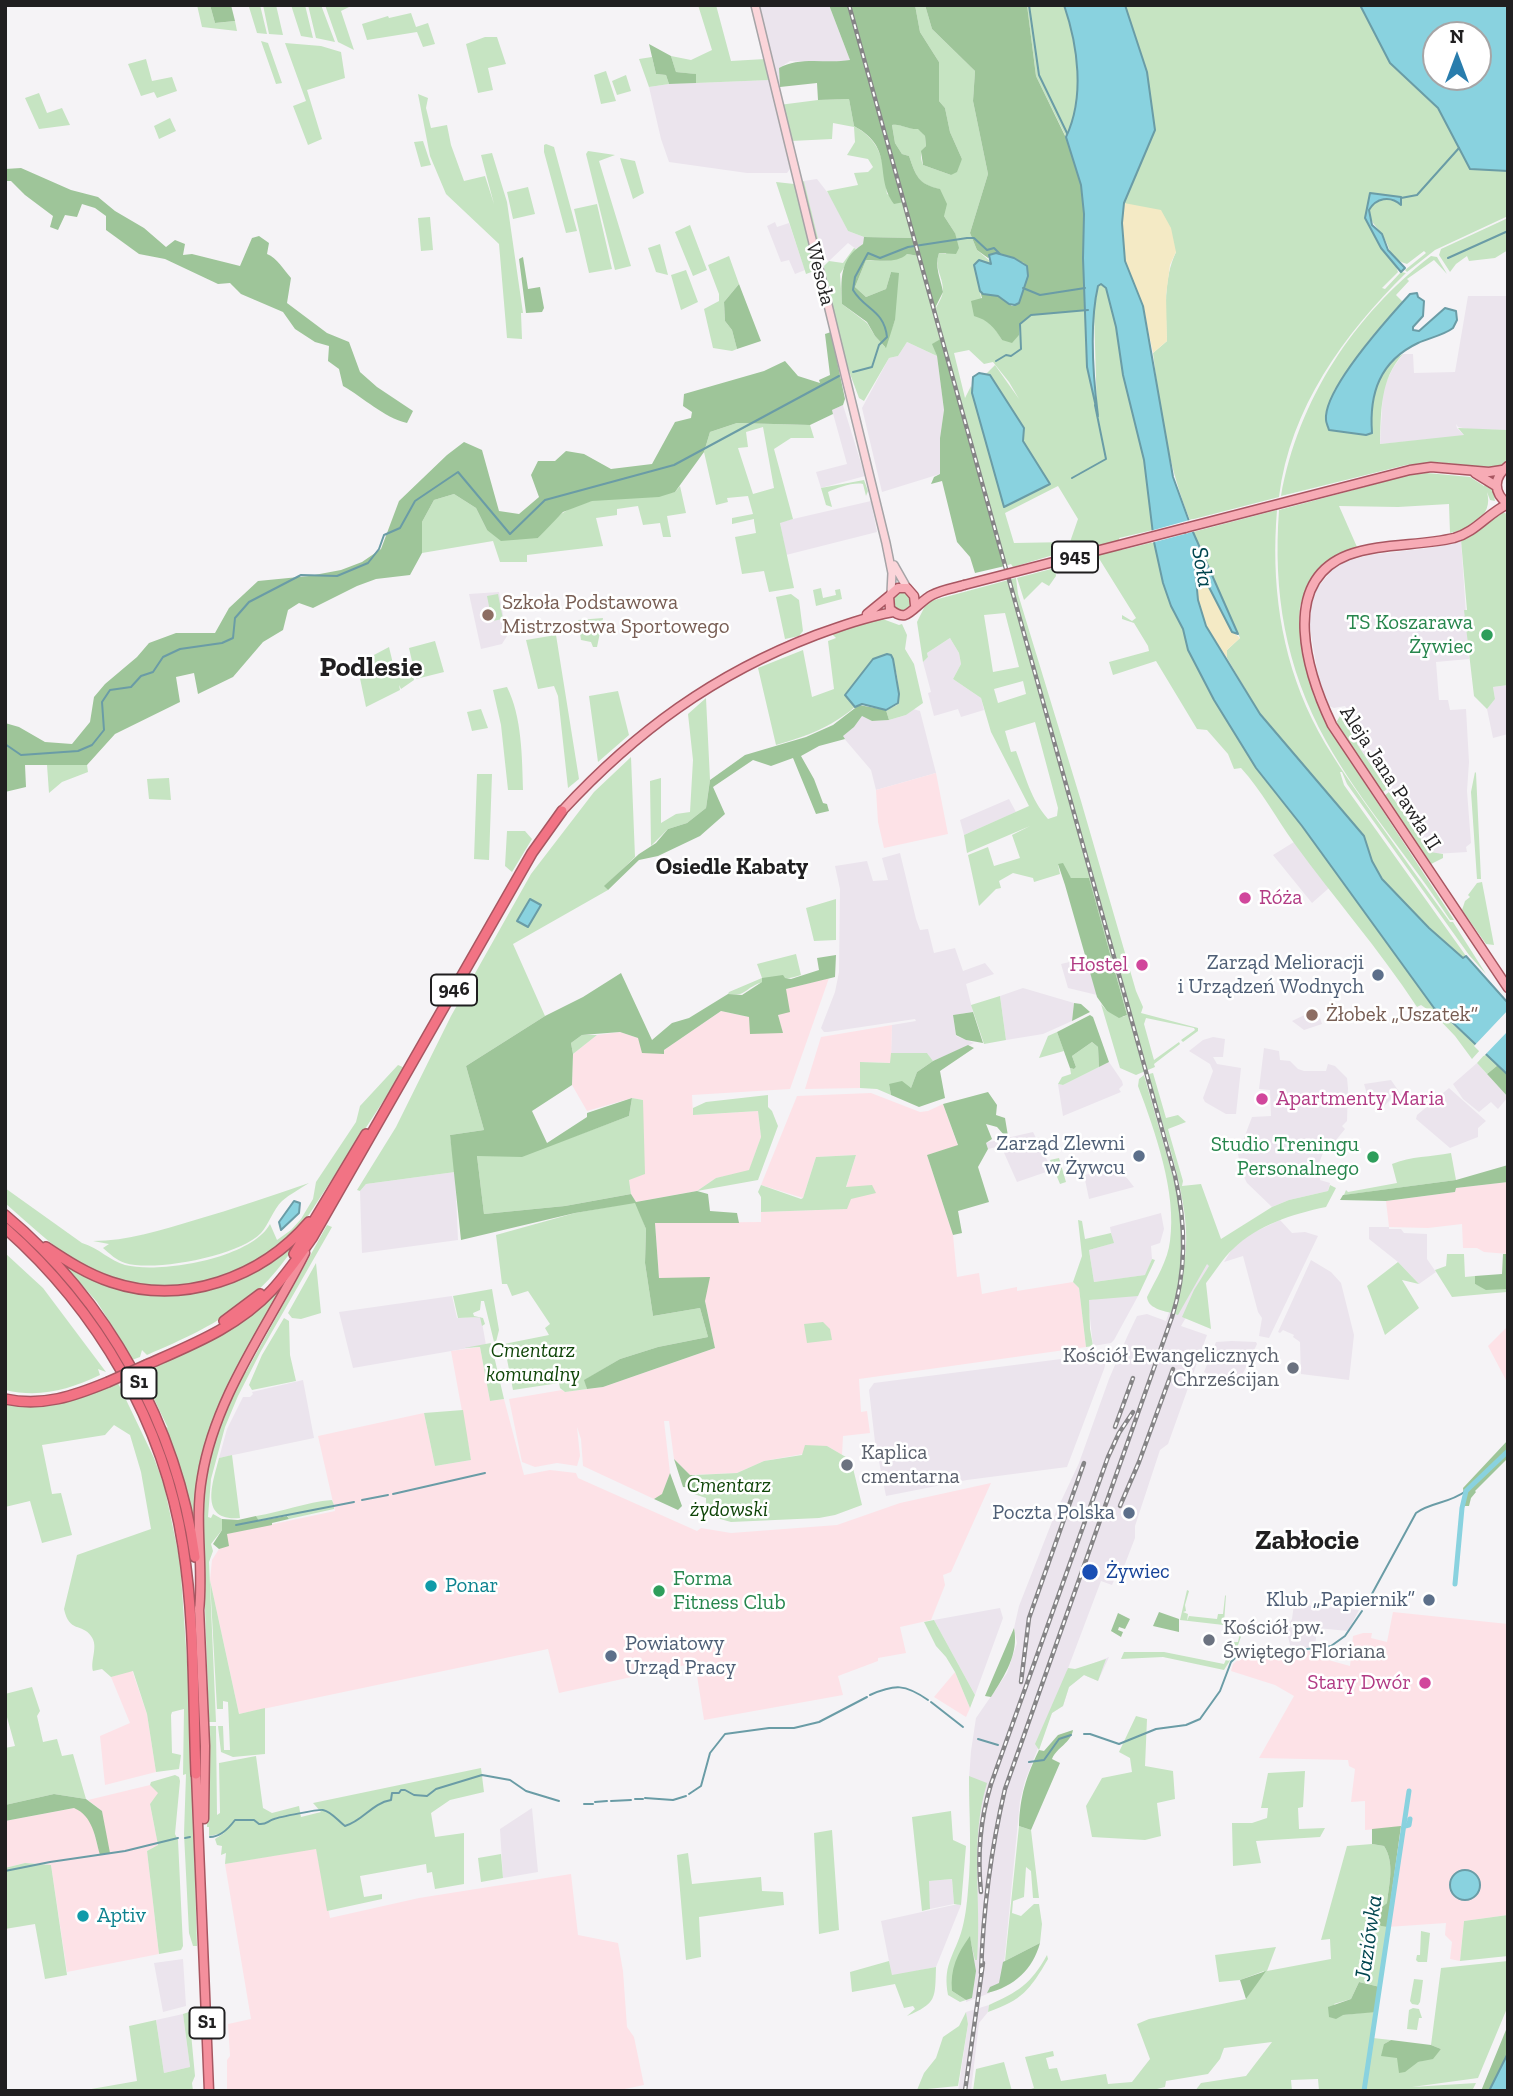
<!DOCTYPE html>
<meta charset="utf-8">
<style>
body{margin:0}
#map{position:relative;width:1513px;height:2096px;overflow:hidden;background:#f5f3f6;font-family:"Zilla Slab",serif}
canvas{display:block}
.frame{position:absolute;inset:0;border:7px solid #201f20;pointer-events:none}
.north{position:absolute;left:1422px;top:21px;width:70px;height:70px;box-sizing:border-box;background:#fff;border:2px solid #a6a5a6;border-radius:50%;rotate:0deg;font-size:19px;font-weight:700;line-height:28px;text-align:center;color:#201f20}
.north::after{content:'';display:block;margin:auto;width:24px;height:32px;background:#297dad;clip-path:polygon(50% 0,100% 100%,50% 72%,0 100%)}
</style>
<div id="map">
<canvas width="1513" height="2096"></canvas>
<div class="frame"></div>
<div class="north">N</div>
</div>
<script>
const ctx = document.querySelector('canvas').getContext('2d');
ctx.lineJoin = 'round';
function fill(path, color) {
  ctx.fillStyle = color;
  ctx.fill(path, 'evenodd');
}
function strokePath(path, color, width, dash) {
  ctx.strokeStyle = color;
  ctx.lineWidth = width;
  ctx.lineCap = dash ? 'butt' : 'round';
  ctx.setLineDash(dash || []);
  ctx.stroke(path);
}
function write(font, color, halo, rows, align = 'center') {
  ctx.font = font + ' "Zilla Slab",serif';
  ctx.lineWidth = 5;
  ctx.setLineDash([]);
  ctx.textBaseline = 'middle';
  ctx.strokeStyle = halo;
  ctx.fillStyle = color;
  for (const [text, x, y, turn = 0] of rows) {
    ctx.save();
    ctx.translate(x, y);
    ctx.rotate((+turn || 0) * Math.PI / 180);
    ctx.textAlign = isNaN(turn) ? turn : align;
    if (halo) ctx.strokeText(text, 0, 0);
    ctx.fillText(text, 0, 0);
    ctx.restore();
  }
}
const built = new Path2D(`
 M757,5H829L850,60L827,63L790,61L779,68L780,87H775Z
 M770,80L790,169L787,173H747L669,162L661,139L649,87L669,84Z
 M817,179L831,197L848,231L864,237L863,244L856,249L848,243L829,261L822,255L804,181Z
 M775,222L777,227L789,223L805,270L795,274L789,260L781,262L767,226Z
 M1468,296H1508V430L1468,429L1458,427L1456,424L1457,428L1465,436L1380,444L1383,389L1393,368L1403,354H1413L1414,373L1455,372Z
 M907,342L937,356L944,410L940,438V474L882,492L862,408L889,358L898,356Z
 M843,405L865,476L821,488L816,472L847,464L832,410Z
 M871,501L877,532L786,555L780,522Z
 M1461,540L1469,659L1436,662L1439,700H1448L1450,710L1466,709L1469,762L1467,791L1471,843L1466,847L1467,852L1434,854L1431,852L1357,744L1352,717L1345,706L1334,708L1329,706L1318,676L1308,616L1314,592L1332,570L1344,562L1369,555L1429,548Z
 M499,592L507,636L502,644L481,649L469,594Z
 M950,638L959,653L961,664L953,679L981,698L984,710L961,717L958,709L934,716L928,693L931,692L923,662L928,657L927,653Z
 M1508,685V734L1493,738L1487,709L1495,699L1493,687Z
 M913,709L920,711L936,773L876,790L871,770L842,736L854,727L862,716L872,721L889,720L906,715Z
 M1009,799L1016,812L964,835L960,820Z
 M1294,842L1329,888L1312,903L1273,855Z
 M900,853L916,919L920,930L928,929L934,953L955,948L963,971L985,963L994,974L966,984L973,1012L953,1015L956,1036L974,1043L933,1061L927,1053H891L892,1025L916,1021L915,1019L828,1032H824L821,1028L835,992L839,972L840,889L835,866L867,861L873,881L888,880L882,858Z
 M1086,958L1096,991L1097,995L1068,988L1061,964Z
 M1023,988L1074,1003L1072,1021L1043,1034L1006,1040L1000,996Z
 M1317,1009L1322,1024L1304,1030L1292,1021Z
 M1213,1037L1225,1039L1223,1057H1213L1217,1064L1241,1068L1236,1114H1226L1205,1102L1203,1098L1213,1071L1210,1064L1189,1051L1203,1040Z
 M1264,1048L1279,1051L1280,1060L1290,1061L1298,1069L1304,1071H1326L1328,1064L1335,1066L1347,1078L1348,1088L1347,1121L1342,1126L1345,1129L1328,1150L1325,1148L1319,1163L1320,1180L1330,1183L1328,1191L1289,1200L1272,1207L1247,1183L1241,1171L1238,1154L1252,1117L1271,1116L1270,1090L1259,1089Z
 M1109,1062L1122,1081L1123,1085L1119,1089L1121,1092L1063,1116L1058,1084L1063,1085Z
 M1477,1063L1508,1097L1498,1109L1491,1102L1479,1112L1463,1099L1453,1084Z
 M1391,1080L1402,1096L1397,1101L1391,1099L1384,1106L1375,1104L1367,1094L1364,1084Z
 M1449,1088L1486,1121L1478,1128V1137L1450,1148L1416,1119L1417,1115Z
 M1033,1132L1052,1170L1017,1182L1001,1146L988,1149L985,1143Z
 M1114,1169L1127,1178L1134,1187L1089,1199L1084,1175Z
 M455,1172L458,1240L362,1253L360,1191L366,1184Z
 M1161,1213L1164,1229L1160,1243L1151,1246L1152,1259L1146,1275L1094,1282L1089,1250L1113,1243L1110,1227Z
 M1280,1220L1292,1233L1305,1232L1318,1236L1269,1338L1259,1336L1262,1318L1258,1312L1243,1256L1224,1262L1232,1249L1250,1234Z
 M1369,1227H1389V1229H1401L1404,1233L1427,1234V1259L1436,1272L1419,1284L1398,1262L1369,1239Z
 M1178,1258L1208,1263L1215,1268L1181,1326L1207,1335L1168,1444L1160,1450L1135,1526V1538L1120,1577L1116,1576L1112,1585L1101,1581L1067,1671L1068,1679L1087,1666L1109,1657L1098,1681L1084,1675L1069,1687L1063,1706L1052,1713L1025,1781L1020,1801L1002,1985L991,1988L990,1993L966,2002L973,1933L969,1779L971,1751L976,1718L1007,1673L1017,1643L1014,1628L1019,1606L1055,1514L1079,1463L1109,1379L1127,1337L1137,1316L1147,1314L1166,1321L1172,1304Z
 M1311,1260L1331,1272L1341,1283L1354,1335L1349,1380L1301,1374L1300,1342L1293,1337L1294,1335L1283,1330L1280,1333L1278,1332Z
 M1133,1294L1138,1296L1114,1340L1111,1343L1093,1346L1088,1300Z
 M452,1296L457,1318L481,1317L486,1345L353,1368L339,1312Z
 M1232,1341L1256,1342L1257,1344L1236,1388L1204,1372L1216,1342Z
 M1100,1354L1106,1362L1104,1369L1067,1467L967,1480L886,1496L875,1442L869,1390L874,1383Z
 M303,1380L314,1438L219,1458L227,1429L243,1397H250L253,1394L252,1392Z
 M1294,1604L1359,1610L1348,1631L1317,1628L1315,1647L1291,1649L1286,1628L1292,1619Z
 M1000,1608L1003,1618L975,1695L934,1620Z
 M532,1808L538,1872L503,1878L500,1829Z
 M952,1879L954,1904L930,1909L928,1881Z
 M958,1904L961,1905L936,1967L892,1976L881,1921Z
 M183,1959L186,2006L163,2012L154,1963Z
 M989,2005L988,2012L979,2023L971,2091H958L968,2024L966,2012Z
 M183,2014L190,2067L164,2073L156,2020Z`);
const industrial = new Path2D(`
 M936,773L948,834L884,848L878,822L876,790Z
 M829,978L790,1089L692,1095L693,1115L758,1111L761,1137L749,1171L716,1178L697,1191L636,1202L631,1194L629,1180L643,1100L632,1098L587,1111L572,1085L573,1054L597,1035L620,1032L638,1038L664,1053V1050L721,1011L749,1017L782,1032L778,1014L786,989Z
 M892,1025L891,1063L860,1062V1088L805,1089L821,1037Z
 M871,1093L920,1112L928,1111L943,1104L958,1146L927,1155L953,1235L957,1277L979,1273L982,1294L1017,1287V1291L1073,1282L1079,1288L1086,1347L859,1379L861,1412L867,1411L870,1433L843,1436L842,1455L827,1446L803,1454L764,1461L737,1473L690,1475L674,1459L669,1421H664L670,1473L662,1495L654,1499L583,1466L581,1439L577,1427L580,1456L577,1466L557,1463L535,1467L522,1462L509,1399L562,1390L565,1392L603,1387L715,1348L705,1301L659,1279L655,1223L761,1222V1212L846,1209V1188L856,1155L816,1157L803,1198L761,1185L797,1096Z
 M1508,1182V1254L1484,1252L1477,1248H1463L1462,1224L1428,1228L1389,1227L1386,1201L1455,1192L1456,1188Z
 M1508,1326V1384L1488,1346Z
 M480,1347L490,1401L504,1399L524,1475L550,1470L576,1473L578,1478L697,1531L701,1528L731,1533L837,1525L900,1503L991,1483L951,1572L943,1575L945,1585L931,1620L900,1627L906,1653L878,1658V1661L838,1676L843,1695L704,1720L695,1663L559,1693L548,1649L239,1714L210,1580L212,1560L219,1549L228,1545L226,1534L335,1511L318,1436L424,1413L435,1466L471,1460L451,1351Z
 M1393,1612L1508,1624V1915L1464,1921L1460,1961L1450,1959L1452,1942L1445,1935L1446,1923L1387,1927L1401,1827L1365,1830V1801L1351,1802L1355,1769L1349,1766L1348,1760L1259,1758L1294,1696L1275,1685L1231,1671L1233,1664L1239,1659L1259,1658V1655L1310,1651V1655L1350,1666L1353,1636L1363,1633H1372L1371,1638L1387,1642Z
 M132,1670L147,1714L156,1772L105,1785L100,1736L130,1723L111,1677Z
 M955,1672L970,1708L966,1717L934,1697Z
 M150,1785L159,1793L150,1804L158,1845L147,1851L159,1954L67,1972L51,1865L25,1863L5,1868V1821L74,1808L85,1812L92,1825L100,1855L109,1854L102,1811L88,1800Z
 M316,1848L330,1918L419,1898L571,1874L578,1935L618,1943L623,1971L627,2027L634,2037L644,2085L615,2091H227V2060L230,2056L228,2024L251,2019L225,1864Z`);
const green = new Path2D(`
 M197,5H210L215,23L235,21L237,31L202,27Z
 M260,5L267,34L257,33L249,7Z
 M263,5H276L283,35L269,34Z
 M291,5H305L313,38L301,36Z
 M308,5H321L335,42L316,38Z
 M325,5H353L341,11L354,50L338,42Z
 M698,5H716L731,61L765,59L770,80L696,83L695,74L676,72L671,56L691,60L712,50Z
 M915,5H925L932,29L975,71L973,101L988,174L970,233L977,250L991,262L989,264L985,261L974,265L986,320L994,327L1002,340L1019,335L1020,324L1031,315L1086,310L1087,367L1097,413L1094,311L1098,286L1101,284L1106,288L1116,327L1123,375L1144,460L1153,530L1119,538L1122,550L1154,542L1163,583L1183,629L1188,650L1214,700L1256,768L1302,826L1434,1008L1481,1049L1472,1059L1455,1036L1434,1014L1421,1005L1417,1007C1379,949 1334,898 1294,843C1276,818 1262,791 1241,768L1234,769L1228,754L1207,730L1197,729L1156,661L1113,675L1109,662L1149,651L1148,646L1134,623L1122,619V615L1132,621L1136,618L1090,544L1013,567L1011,564L1005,566L942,338L933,344L937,356L907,342L898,356L889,358L864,401L859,398L835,333L824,266L829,261L843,263L854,248L856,249L840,274L842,304L867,323L875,336L885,347L895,320L891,272L886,289L866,297L855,287L866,260L888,261L907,254L919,256L936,308C939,302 943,296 943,290C943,276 934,269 939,253L946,254L955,233L944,216L939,189C918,184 916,176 909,156L902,154L895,143L892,125C901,123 909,130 919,129L925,136L926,146C920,152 920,157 923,165L951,175L962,159L950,132L945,108L939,101V62L920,32ZM969,350L984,364L993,362L1009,382L1019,399L995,365L986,374L991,376L1024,428L1023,441L1050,484L1004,507L971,386L965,398L954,353ZM1058,486L1078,519L1070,542L1014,543L1005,513Z
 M1027,5H1064C1078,46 1086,97 1066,137L1036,76Z
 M1125,5H1360L1390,63L1438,108L1470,168L1508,171V216L1435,250L1407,272L1405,270L1426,253L1424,251L1407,264C1386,257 1393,250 1382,235C1376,225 1370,223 1369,210C1376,198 1389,196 1401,204L1390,196L1371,193L1365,218L1381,248L1395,264L1398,272L1382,288L1385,289L1401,272L1406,273C1344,334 1290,408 1279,497L1190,520C1168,466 1160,411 1153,353L1167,341C1166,312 1163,279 1176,252L1124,203L1155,130L1147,72Z
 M411,13L416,27L428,23L435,44L423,47L417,32L367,40L362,24L388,16L389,18Z
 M485,37H497L506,64L488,68L493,90L478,93L466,44Z
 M261,41L268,43L282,83L276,84Z
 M285,43L321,46L341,52L345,78L307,90L322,139L308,145L293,106L306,101Z
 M652,57L656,74L666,75L669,84L649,87L639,59Z
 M146,59L152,81L172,77L177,91L157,98L154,92L141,96L128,64Z
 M606,71L616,101L601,104L594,75Z
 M626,75L631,91L617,95L612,81Z
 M39,93L47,113L62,108L70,125L39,129L25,98Z
 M418,94L428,98L426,108L431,128L447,125L451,145L464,181L485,176L494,204L481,155L492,153L507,202L523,313H521L522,339L507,338L499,244L446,194L430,156Z
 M849,99L854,126C884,143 883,164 887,194L904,202L914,238L864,237L848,231L827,191L858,185L854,173L868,172L873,167L868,159L847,155L855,142L854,127L833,123L832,139L791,141L779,105L818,100Z
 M170,118L176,131L159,139L154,126Z
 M423,141L431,165L421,167L414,142Z
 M546,144L554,147L577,231L566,233L544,152V145Z
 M588,151L615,155L599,161L631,266L615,270L586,154Z
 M620,158L635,161L644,193L633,199Z
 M804,181L822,255L818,251L802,182Z
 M776,182L794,184L817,270L806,274Z
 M528,187L535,214L513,219L507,192Z
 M597,204L612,269L589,273L574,209Z
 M430,217L433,250L421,251L418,218Z
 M1508,218V250L1495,258L1469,261L1467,256L1456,264L1450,272L1439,255L1441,249Z
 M690,225L707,270L693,276L675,232Z
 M660,244L668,275L656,272L648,248Z
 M729,256L739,284L724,302L725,321L732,330L737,349L732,351L713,348L704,309L719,301V294L708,265Z
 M1431,256L1437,257L1447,274L1434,260L1407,279L1409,281L1396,295L1403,302L1369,340L1334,390L1330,430L1366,435L1371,433C1371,404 1374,369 1403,354C1380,379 1381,411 1380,444L1464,435L1458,428L1508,430V459L1498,468L1435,462L1406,465L1281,496C1298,400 1354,315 1431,256Z
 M686,270L698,302L681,310L671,275Z
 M737,423L810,425L814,438H791L774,449L793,519L780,523L794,588L769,592L764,571L742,574L735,537L756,533L754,521V519L732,524V518L753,514L748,496L727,498L728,502L716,505L704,452L710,432ZM763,427L774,488L753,494L738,448L748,447L746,432Z
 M1427,473L1470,477L1484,486L1487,482L1492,485L1495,501L1490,500L1485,487C1497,513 1473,528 1450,533L1449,504L1398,507L1339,506L1357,547L1341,553L1326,562L1313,576L1305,591L1300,606L1299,623L1310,681L1314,697L1332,733L1454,920H1450C1411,859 1361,804 1326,741C1285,666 1273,593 1279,510L1409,475Z
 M864,480L868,491L866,496L863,484C853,482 837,488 828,492L832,507L826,505L821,488Z
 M680,486L686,513L667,516L671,537H663L660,523L643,525L638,506L617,509V515L596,518L603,546L527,555V562H500L493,541L422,553V522L434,500L454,494L476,508L487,530L538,538C546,529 555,517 566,511C597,493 640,496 675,492Z
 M1277,510C1271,582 1280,653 1312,719C1328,752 1351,783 1372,813C1398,850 1424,886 1450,922H1453L1486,974L1469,955L1347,784L1342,772H1340L1344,785L1466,956L1463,958L1429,928L1381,879L1372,861L1364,836L1260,714L1227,658V650L1240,638L1193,532Z
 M1501,512L1508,514V685L1493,687L1495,699L1487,709L1474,696L1464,610H1467L1461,540L1479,531Z
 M1055,568L1056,576L1049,586L1042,582L1024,600L1017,578Z
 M1016,578L1018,594L1081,801L1136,991L1143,1007L1141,1013L1198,1028V1031L1183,1042L1181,1040L1195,1030L1194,1028L1146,1018L1144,1024L1154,1060L1179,1042L1180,1044L1154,1064L1155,1067L1136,1075L1120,1068L1101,1004L1107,1011L1123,1017L1127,1015L1089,879L1071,878L1058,864L1060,874L1034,882L1033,878L1013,873L999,881L1001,888L996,889L979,906L968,855L988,847L994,866L1020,858L1012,835L1030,826L967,853L964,835L1029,806L991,732L981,698L953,679L961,664L959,653L950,638L927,653L928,657L923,662L917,622L927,602ZM1005,613L1019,667L993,672L984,615ZM1023,681L1026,694L998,703L994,689ZM1035,722L1058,808L1057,816L1048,819C1031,800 1025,775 1016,751L1011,752L1005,731Z
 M821,588L823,598L836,595L835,590L840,589L842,599L816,606L813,590Z
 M892 601a10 10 0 1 1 20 0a10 10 0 1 1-20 0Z
 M498,594L503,619L492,621L487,596Z
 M791,594L799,600L803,631L799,636L785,639L776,597Z
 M603,618L597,647H593L591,642L581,640L578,620Z
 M880,618L899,625L902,624L907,635L905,649L914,664L923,703L906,715L889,720L886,710L897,705C900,691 898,663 887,654L878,657L845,696L855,707C828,729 809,735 776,745L758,668L803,650L812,697L834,689L828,641L836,638L832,634Z
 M556,635L579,779L568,788L558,696L554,686L538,689L526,640Z
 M435,641L444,672L416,679L409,648Z
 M389,647L395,672L411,667L414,680L401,689L399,685L400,690L366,707L357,664Z
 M507,687C522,717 522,757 523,790H508L501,725L493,690Z
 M618,691L629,735L598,762L589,696Z
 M706,698L710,780L706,808L687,823L668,829L651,846L650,781L661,778V823L676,814L690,812L693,760L688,714Z
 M481,709L488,728L472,731L467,712Z
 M1348,714L1352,717L1357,744L1387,789L1382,793L1338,727L1337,721L1340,716Z
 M631,757L635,857L605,886L608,890L513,944L545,1016L466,1066L484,1130L450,1135L455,1172L366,1184L360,1191L357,1190L396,1127L451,1016L531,874L594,792Z
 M47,765H87L88,772L62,782L49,793Z
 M1475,772L1476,773L1481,879H1477L1471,792Z
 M477,774H492L489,860L474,859Z
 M169,778L171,800L149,799L147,779Z
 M1389,792L1430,852L1443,854V858L1431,864L1384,796Z
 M507,831H525L532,839L512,872L505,866Z
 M1482,882L1494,945L1486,944L1462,910L1465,901L1470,897L1468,895L1477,883Z
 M836,899V940L814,941L806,908Z
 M796,954L801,975C788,980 774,978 760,983C745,988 746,997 728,994L729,992L762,978L757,964Z
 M1000,996L1006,1040L984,1044L971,1005Z
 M1057,1032L1064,1051L1039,1058L1048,1036Z
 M582,1035H597L573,1054L571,1043Z
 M1092,1042L1098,1047L1099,1067L1063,1085L1058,1084L1062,1077L1071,1074L1070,1068L1074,1069L1076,1067L1072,1056Z
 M891,1053H927L933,1061L917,1072L911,1088L889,1084L891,1095L877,1089L860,1088V1062L890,1063Z
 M1486,1053L1498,1065L1487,1074L1477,1063Z
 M398,1065L405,1068L306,1219C299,1227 292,1236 284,1243C227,1287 144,1305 80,1264C53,1247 29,1224 5,1203V1188L82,1243C99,1248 110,1261 125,1265C161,1274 252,1258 270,1224L277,1240L291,1230L301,1219L313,1199L316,1182L356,1122L360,1106Z
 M1153,1073L1166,1118L1178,1115L1186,1122L1168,1129L1183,1181L1182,1186L1201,1184L1221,1239L1272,1207L1289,1200L1328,1191L1330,1185L1336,1188L1326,1207C1292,1214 1258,1225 1233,1249C1223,1258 1215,1272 1206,1283L1211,1329L1182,1317L1194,1290L1209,1266L1207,1264L1178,1315C1167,1311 1148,1310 1147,1297C1156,1279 1168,1260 1170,1241C1177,1193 1155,1131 1138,1086L1139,1079L1144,1075L1177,1191L1183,1225V1257L1185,1258C1193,1205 1163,1130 1149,1077V1074Z
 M768,1095V1107L772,1111L778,1126L758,1180L697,1191L716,1178L749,1170L761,1137L758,1111L693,1115V1108L706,1102Z
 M632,1098L643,1100L645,1174L629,1180L631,1194L565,1206L484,1214L477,1156H522L629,1116Z
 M1451,1153L1456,1180L1344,1195L1346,1190L1348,1192L1397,1183L1392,1164C1411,1156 1431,1157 1451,1153Z
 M856,1155L846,1187L872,1185L876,1193L851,1199L847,1209L761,1212V1197L758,1192L761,1185L801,1199L803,1198L816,1157Z
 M1059,1158L1066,1182L1060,1184L1050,1160Z
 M309,1183C300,1189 290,1194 282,1201C273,1210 269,1224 261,1233C239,1256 155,1272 125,1263C116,1260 110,1254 103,1248L109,1244L93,1241C127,1241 162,1230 195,1220C233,1209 271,1196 309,1183Z
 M636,1202L646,1229L645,1263L653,1316L700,1308L708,1337L658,1347L620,1359L585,1380L587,1389L565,1392L560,1388L559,1383L513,1390L504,1344L549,1335L545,1328L550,1324L528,1291L512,1296L507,1284H502L496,1235L575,1213Z
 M5,1219L47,1259L89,1308L125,1364L122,1365L18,1234L5,1223Z
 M1078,1220L1082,1221L1085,1239L1111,1233L1114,1243L1089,1250L1094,1282L1145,1275L1152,1259L1155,1260L1138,1296L1089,1300L1090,1329L1093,1346L1086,1347L1079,1288L1073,1282L1082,1256Z
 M327,1225L332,1227L261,1351L238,1396L225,1427L211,1479L208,1517L211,1518L213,1514L222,1519V1530L211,1544L213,1551L209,1562L216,1722H209L201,1497C207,1453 223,1410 244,1371L246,1372Z
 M304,1231C263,1301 219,1324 147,1355L142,1350L140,1357L132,1360L118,1336L128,1351L97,1302L57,1257L124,1288L220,1284Z
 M5,1253L43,1288L106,1372L98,1369L100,1375C68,1390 40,1398 5,1390Z
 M1447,1254H1464L1465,1277L1475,1276V1284L1486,1289H1506L1507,1292L1452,1297L1435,1270L1446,1266Z
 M1398,1262L1419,1284L1402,1280L1419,1308L1385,1335L1367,1286Z
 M316,1263L321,1313L301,1319L292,1318L288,1313Z
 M287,1279L208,1438L197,1480L195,1528L185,1486L164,1425L168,1428L141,1372L147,1369L154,1372L153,1366L196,1346Z
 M492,1289L499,1330L495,1346L484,1301H481L480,1310L473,1313L474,1316L483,1318L485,1324L482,1326L480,1317L458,1318L453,1296Z
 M284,1318L289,1321L290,1355L296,1381L252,1390L249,1385L262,1355Z
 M823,1322L830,1329L832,1340L807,1343L804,1324Z
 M491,1343L504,1399L490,1401L480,1347L464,1348Z
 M118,1383L154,1458L164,1485L180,1561L190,1705L197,1946H193L189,1933L184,1834L186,1774L183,1775L184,1709L172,1712L171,1715L172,1753L181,1755L179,1769L156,1772L147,1714L133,1671L111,1677L102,1669L93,1671C90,1660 99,1646 91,1636C82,1623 69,1633 64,1609L77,1555L151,1529L141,1472L130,1435L114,1425L105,1435L42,1445L52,1494L61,1493L72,1535L42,1543L30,1501L5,1507V1402C52,1411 76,1399 118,1383Z
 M463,1410L471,1460L435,1466L424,1413Z
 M805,1445L827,1446L851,1460L862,1505L835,1515L819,1518L731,1522L706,1515V1498L694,1494L695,1475L737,1473L764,1461L802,1455Z
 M232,1455L240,1518C198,1522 213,1482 219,1458Z
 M332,1500L334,1505L315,1510L334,1506V1509L289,1519L287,1515L258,1520L256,1516C282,1512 306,1502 332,1500Z
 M210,1580L239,1714L265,1708V1754L233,1757L221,1752L218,1726H223L224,1750H230L228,1702L223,1701V1709H217Z
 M1187,1590L1189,1591L1185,1605L1186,1611L1183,1612L1188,1614L1187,1621L1189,1616L1217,1619L1218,1614H1223L1225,1596L1226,1595L1224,1623L1245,1625L1236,1651L1224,1670L1163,1657L1121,1659L1124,1652H1164L1224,1664L1234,1642H1238L1241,1627L1180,1620Z
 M934,1620L975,1695L970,1708L955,1672L946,1657L936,1646L924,1622Z
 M1106,1659L1098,1681L1084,1675L1069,1687L1063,1706L1052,1713L1039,1750L1035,1744L1068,1668L1075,1669Z
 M32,1687L40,1711L37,1716L43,1742L57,1739L62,1756L73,1754L86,1799L54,1794L5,1805V1748L15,1746L5,1710V1694Z
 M1136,1716L1147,1719L1145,1766L1173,1771L1175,1799L1157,1803L1161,1836L1145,1840L1092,1837L1086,1806L1102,1778L1132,1772L1130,1758L1119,1752Z
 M209,1726H216L217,1815L220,1813L219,1763L256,1756L263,1808L272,1813L299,1806L301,1817L321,1812L313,1803L481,1768L484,1792L450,1800L431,1813L435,1837L464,1833V1884L435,1889L432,1872L427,1873L426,1864L360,1876L364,1897L382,1894V1899L327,1911L316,1849L225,1864L226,1853L221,1855L222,1846L217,1845L215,1839L224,1833L209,1836V1827H207Z
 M1305,1771L1303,1807L1298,1808L1299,1829L1325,1828L1320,1837L1256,1841L1261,1863L1233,1866L1232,1823H1252L1267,1818L1268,1808H1261L1268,1773Z
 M175,1775L179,1777L180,1781L175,1834L178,1840L183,1946L181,1950L159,1954L147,1851L158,1845L150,1804L158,1793L150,1785L151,1782Z
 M969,1776L987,1783C969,1843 982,1899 977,1960H975L970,1938L952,1991L966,2000L960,2002L948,1995C943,1966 952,1959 961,1933C965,1920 967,1904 968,1890C972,1852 969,1814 969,1776Z
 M951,1811L953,1840L966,1846L961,1905L954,1904L952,1879L929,1881L930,1909L922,1911L912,1817Z
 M1019,1826L1031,1830L1039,1898H1033L1031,1871L1026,1867L1024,1897L1013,1901L1012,1913L1021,1916L1034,1904H1039L1042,1924L1040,1943L1005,1961Z
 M832,1830L839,1930L819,1934L814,1833Z
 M1372,1844L1384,1846C1395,1863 1389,1884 1387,1903L1377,1911L1381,1926L1389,1927L1380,1987L1359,1982L1351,1999L1334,2004L1343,2015L1377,2011L1373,2038L1391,2040L1384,2044L1393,2056C1417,2063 1421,2066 1441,2049L1431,2045L1441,1968L1508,1961V2006L1478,2078L1412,2087L1476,2083L1472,2091H1397V2089L1319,2091L1318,2079L1291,2080L1292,2091H1195L1201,2083L1246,2076L1272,2042L1224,2048L1220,2059L1208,2074L1166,2081L1165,2087L1149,2091H1025L1034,2088L1025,2057L1053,2051L1054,2056L1046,2058L1049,2069L1057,2068L1061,2081L1106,2074L1108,2084L1132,2082L1150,2059L1137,2024L1149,2019L1246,1999L1264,1971L1240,1980L1219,1982L1215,1955L1276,1947L1267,1971L1331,1959L1330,1939L1321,1940L1347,1846Z
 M688,1853L692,1884L761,1877L762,1891L783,1892L784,1905L699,1917L701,1957L686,1960L677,1855Z
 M501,1854L503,1878L481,1882L478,1858Z
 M25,1863L51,1865L67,1975L45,1979L35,1924L5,1929V1868Z
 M1508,1915V1956L1460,1961L1464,1921Z
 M1421,1931L1430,1933L1427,1962H1418L1416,1960L1417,1955H1420Z
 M1047,1955L1048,1959C1030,1990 1022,2000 988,2012L989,2005C1018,1992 1031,1984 1047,1955Z
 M889,1961L892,1975L936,1967C935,1999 937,2003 907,2016L915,2009L913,2006L904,2008L895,1984L852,1992L850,1972Z
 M1414,1979L1423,1980L1420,2002L1418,2005L1412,2004L1410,2001Z
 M1413,2008L1419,2009L1422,2018H1419L1417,2030L1407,2029L1409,2010Z
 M189,2012L195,2076L192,2083L193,2091H80L137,2081L129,2026L156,2020L164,2073L190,2067L183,2014Z
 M966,2012L968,2024L958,2086L917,2090L924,2073L936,2058L943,2037L959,2026Z
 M1004,2062L1012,2091H973L976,2069Z`);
const forest = new Path2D(`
 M210,5H231L235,21L215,23Z
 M829,5H915L920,32L939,62V101L945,108L950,132L962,159L957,172L951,175L923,165L921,151L926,146L925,136L918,129C909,130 900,123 892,125L895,143L902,154L909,156C916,176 918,184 940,189L947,204L944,216L955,233L959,248L956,254L939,253C934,267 941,279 943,292L934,310L919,256L907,254C896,264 880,260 866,260L855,287L866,297L886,289L891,272L899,273L895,320L886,348L875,336L867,322L842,304C841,280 839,259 863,244L864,237L913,238L904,202L894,204C873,175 896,149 854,126L849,99L818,100L817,83L780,87L779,68C800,56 826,64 850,60Z
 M925,5H1027L1036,76L1070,146L1081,185L1084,214L1086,310L1031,315L1020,324L1019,335L1012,343L1002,340C994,327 988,320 974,316L971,301L982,298L980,291L983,294L998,296L1012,306L1019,303L1028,276L1024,263L995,253L988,258L977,250L970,233L988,174L973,101L975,71L932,29Z
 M649,44L671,56L676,72L696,74V83L669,84L666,75L656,74Z
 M21,168L71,190L98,197L115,211L144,228L166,247L175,240L185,244L183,255L192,254L240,266L252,238L259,236L269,243L267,254C277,258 284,270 291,278L287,303L327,333L349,342L360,372L377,387L413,411L407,423C383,417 364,398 343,386L339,369L328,361L329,346L315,342L295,329L283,312L241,294L230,283L218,284L165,259L139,254L106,230V216L95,208L82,204L77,217L65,215L58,230L50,227L53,216L25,195L11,181H5V169Z
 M523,257L528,289L540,287L544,308L542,312L526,313L519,259Z
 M739,284L761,341L737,349L732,330L725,321L724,302Z
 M831,332L845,399L843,405L832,410L833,414L810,425L737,423L710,432L704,452L675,492L659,497L592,501L563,512L538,538L501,541L487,530L476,508L454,494L434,500L422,522V553L410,575L376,579L357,586L313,608L299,603L288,610L283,630L263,642L233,677L198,694L194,673L176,677L180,702L115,734L87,765H25L26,787L5,792V723L19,727L45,742L72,744L90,722L94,697L105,684L137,657L149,643L176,633H215L229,608L258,581L309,576L341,570L362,562L381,549L399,501L447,455L464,442L482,450L499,511L519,514L539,497L531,475L538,461H555L566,451L584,454L611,469L652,464L675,422L691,418L692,412L683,406L684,394L764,371L785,361L798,376L820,383L819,380L830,375L825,334Z
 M942,338L1005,566L975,573L970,557L957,542L942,481L931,484L934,477L940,474V438L944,410L937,356L932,344Z
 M859,705L886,710L889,720L872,721L862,716L854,727L843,736L845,739L819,746L801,756L814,779L823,803L827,804L829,811L816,814L793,758L771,766L753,760L713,787L725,814L700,836L658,856L639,860L608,890L604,886L639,854L656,843L668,829L687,823L706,808L710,780L745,755L806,737L833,725Z
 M1063,863L1071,878H1089L1127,1015L1119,1018L1107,1011L1097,997L1065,885L1058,864Z
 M836,955L835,977L786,989L790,1012L778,1015L783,1033L750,1034L749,1017L721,1011L664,1050V1054L642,1053L638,1038L620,1032L582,1035L571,1043L573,1054L572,1085L532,1111L547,1143L587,1117V1113L632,1098L629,1116L522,1157L477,1156L484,1214L565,1206L631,1194L636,1202L697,1191L708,1194L710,1211L737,1213L739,1223H655L659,1278L710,1277L705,1301L715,1348L603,1387L587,1389L584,1380L620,1359L658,1347L708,1337L700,1308L653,1316L645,1263L646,1229L635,1203L575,1213L461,1240L450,1135L484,1130L466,1066L545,1016L583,997L621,973L652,1040L672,1023L689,1018L728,994L742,995L762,982V978L783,975L785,978L791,979L819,970L817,958Z
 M1074,1003L1081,1004L1090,1012L1072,1021Z
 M973,1012L983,1043L966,1040L956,1035L953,1015Z
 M1090,1015L1093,1017L1109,1062L1099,1067L1098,1047L1092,1042L1072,1056L1076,1067L1074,1069L1070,1068L1057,1032Z
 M968,1045L974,1048L940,1071L945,1098L919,1107L891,1095L889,1084L902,1081L911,1088L917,1072L933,1061Z
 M1498,1065L1508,1075V1097L1487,1074Z
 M988,1092L997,1105L996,1115L1005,1118L1008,1136L1004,1135L997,1127L986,1124L992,1139L986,1143L988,1149L978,1167L989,1202L958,1211L962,1233L953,1235L927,1155L958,1145L943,1104Z
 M1508,1165V1182L1456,1188L1455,1192L1386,1201L1340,1200L1343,1195L1456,1180Z
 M1503,1254H1508L1506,1289L1486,1290L1475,1284V1276L1502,1274Z
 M1508,1440V1458L1475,1491L1476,1492L1471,1498L1469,1506H1465L1463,1488Z
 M674,1459L690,1475H695V1488L683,1487Z
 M670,1473L682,1506L678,1510L654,1499L662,1494Z
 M256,1516L259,1521L287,1516L289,1519L272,1523V1525L227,1534L229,1546L219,1549L213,1544L222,1530V1519L238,1520Z
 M1159,1612L1179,1619V1632L1153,1626Z
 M1118,1613L1130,1619L1125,1629L1119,1627L1118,1630L1123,1632L1121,1637L1111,1631Z
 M1014,1628C1019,1654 1005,1675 991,1697L985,1696Z
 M1073,1730C1071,1743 1057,1747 1052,1759L1060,1763L1031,1830L1019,1826C1020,1796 1026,1777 1039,1750L1044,1751L1058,1735Z
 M54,1794L86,1799L102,1811L110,1853L100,1855C95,1837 93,1816 74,1808L5,1821V1805Z
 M1401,1826L1387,1927L1381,1926L1375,1920L1377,1911L1387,1903C1389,1884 1395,1863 1384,1846L1372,1844V1829Z
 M970,1936L976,1971L972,1998L966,2000L952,1991C950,1969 957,1954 970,1936Z
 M1040,1943C1033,1969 1014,1987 987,1993L990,1987L999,1983L1003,1962Z
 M1383,1970L1373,2038L1376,2012L1343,2015L1336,2019L1329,2017L1328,2007L1351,1999L1359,1982L1380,1987Z
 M1266,1971L1246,1999L1240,1980Z
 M1508,2025V2053L1489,2091H1481Z
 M1391,2040L1431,2045L1441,2049L1433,2059L1418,2062L1405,2072L1399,2073L1397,2058L1381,2056L1384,2044Z`);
const sand = new Path2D(`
 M1124,203L1161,210L1171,228L1176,252L1170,265L1166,295L1167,341L1153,353L1143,306L1125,261L1122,223Z
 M1193,554L1232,631L1240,638L1227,650V658L1206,626L1198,600Z`);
const water = new Path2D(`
 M1064,5H1125L1147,72L1155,130L1124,203L1122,223L1125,261L1143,306L1173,477L1193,532L1238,634L1232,632L1194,558L1198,600L1206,626L1260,714L1364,836L1372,861L1382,879L1429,928L1463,958L1466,956L1508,1003V1075L1453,1023L1434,1008L1302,826L1256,768L1214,700L1188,650L1183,629L1171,606L1163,583L1154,542L1144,460L1123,375L1116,327L1106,288L1101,284L1098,286C1089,325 1093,376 1098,416L1087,367L1083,258L1084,214L1081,185L1066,137C1085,97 1078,46 1064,5Z
 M1360,5H1508V171L1470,169L1438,108L1390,63ZM1478,35V77H1436V35Z
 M1370,193L1401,197V205C1390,195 1376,198 1369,210L1372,225L1382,234L1388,250L1405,268L1401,272L1381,248L1365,218Z
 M996,253L1014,258L1027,266L1028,276L1019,303L1015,305L1009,304L998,296L983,294L980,291L974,265L979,260L991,264L989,255Z
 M1417,293L1418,297L1424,301L1423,316L1413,327V330L1419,331L1445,308L1456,311L1457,320L1453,328C1444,335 1429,338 1418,343C1380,361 1369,393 1372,433L1366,435L1329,430C1328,426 1326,423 1326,420C1323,390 1389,317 1410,294Z
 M979,373L990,375L1024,428L1023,441L1050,484L1004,507L972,393L973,377Z
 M887,654L891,655L893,659L899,694L898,703L886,710L862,704L855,707L845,695L873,659Z
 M530,899L541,905L528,927L517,921Z
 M294,1201L300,1203L299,1213L281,1230L279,1222Z
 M1450 1885a15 15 0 1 1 30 0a15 15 0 1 1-30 0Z
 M1508,2053V2091H1489Z`);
const pier = new Path2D(`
 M1193,519L1196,531L1151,543L1150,531Z
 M1508,1010V1031L1484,1056L1474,1046Z`);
const stream = new Path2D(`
 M1029,5L1039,75L1067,133
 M1401,198L1417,195L1459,148
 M1448,258L1508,231
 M1023,288L1040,295L1085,288
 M996,361L1006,355L1011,356L1021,349L1020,324L1031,315L1088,310
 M853,372L872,367L879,345L887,337C884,310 865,310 853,290L855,277L868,253L880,258L908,247L967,238H974L987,250L994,248L1000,254
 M1072,478L1106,459L1095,405
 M5,744L21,755L78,751L92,745L104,730L102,702L110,690L131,687L141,676L153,672L163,657L180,649L222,643L233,638L235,618L249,602L301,575L337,576L368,563L379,549L384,535L400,528L415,501L458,472L510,534L545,500L674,465L839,376
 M393,1494L485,1473
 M362,1500L388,1495
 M236,1525L354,1502
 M1367,1603L1416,1513C1431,1502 1448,1504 1466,1491
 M870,1695C895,1684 905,1684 928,1700
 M931,1702L963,1727
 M1084,1734H1090L1119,1744L1156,1729L1186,1725L1200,1719L1220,1691L1231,1662L1235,1658L1331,1646L1345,1636L1362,1611
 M978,1739L998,1745
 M1029,1762L1044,1760L1059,1739L1071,1735
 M689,1794L701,1786L710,1753L725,1734L769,1728H794L819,1722L867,1697
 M645,1798L673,1800L686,1796
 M635,1799H643
 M611,1801L631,1800
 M595,1802L607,1801
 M584,1804H593
 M210,1837C221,1837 229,1828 235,1820H254L259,1824C267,1825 267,1821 274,1819C279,1817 320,1809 323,1810C332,1812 338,1821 345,1826C363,1821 372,1803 391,1800L392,1793H399L401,1790H405L414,1795L427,1796L436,1789L482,1775L510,1780L526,1791L559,1801
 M185,1838L190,1837
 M5,1871L50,1862L125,1851L178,1838`);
const canal = new Path2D(`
 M1455,1584L1462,1508L1466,1491L1508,1451
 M1405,1826L1409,1825L1410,1819
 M1364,2091L1409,1791`);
const secondary = new Path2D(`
 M755,5L886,543L892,573L891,593
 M894,565L907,588`);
const primary = new Path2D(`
 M1508,466C1493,477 1493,493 1508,504
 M1475,473L1496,486
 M1508,504C1488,513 1476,532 1454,538C1420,546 1380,543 1348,555C1278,582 1308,675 1332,725L1508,988
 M1185,528L1410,470L1431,467L1489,472L1502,470
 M915,605L914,596L907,588H898L889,596L890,609C895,613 899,616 905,615C912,613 923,599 932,595C941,590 954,588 964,585
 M867,614L889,596
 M562,811C636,731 714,674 816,635C841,626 866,617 893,612`);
const trunk = new Path2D(`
 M199,1608L205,1746L204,1819
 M199,1611C204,1567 194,1522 202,1477C215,1396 269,1325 305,1253
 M196,1774L209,2091`);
const motorway = new Path2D(`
 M5,1215C107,1300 177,1425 195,1557
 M5,1228C98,1310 164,1423 183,1546C195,1621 193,1698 196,1774
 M46,1247C67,1261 87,1274 111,1282C183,1306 261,1278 309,1222
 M294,1254L366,1134
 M224,1321L260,1294
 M146,1365C191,1345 238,1327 272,1290C287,1274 299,1256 312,1238L532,853L562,811
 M5,1399C43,1407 74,1396 108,1382`);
const rail = new Path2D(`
 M849,5L1175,1176C1186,1224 1187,1270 1172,1317L1005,1789C991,1849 983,1911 981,1973
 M1115,1427L1133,1378
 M1120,1506L1139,1462L1173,1369
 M1021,1682L1029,1618L1084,1463
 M981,1892C977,1854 980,1820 991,1784L1108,1457L1119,1433L1133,1412
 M965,2091L983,1963`);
const primaryBridge = new Path2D(`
 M964,585L1185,528`);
const motorwayBridge = new Path2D(`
 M108,1382L146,1365`);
const markers = [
 [488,615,7,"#8d6e63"],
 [1487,635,7,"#2e9e5b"],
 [1245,898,7,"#d1479c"],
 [1142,965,7,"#d1479c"],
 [1378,975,7,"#5c6f8a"],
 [1312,1015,7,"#8d6e63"],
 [1262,1099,7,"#d1479c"],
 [1139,1156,7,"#5c6f8a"],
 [1373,1157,7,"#2e9e5b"],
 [1293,1368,7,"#6b7280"],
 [847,1465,7,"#6b7280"],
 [1129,1513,7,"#5c6f8a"],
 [1090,1572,9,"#1a4fb4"],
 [431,1586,7,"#0f9aa8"],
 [659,1591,7,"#2e9e5b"],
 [1429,1600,7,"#5c6f8a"],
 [1209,1640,7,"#6b7280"],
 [611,1656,7,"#5c6f8a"],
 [1425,1683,7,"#d1479c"],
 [83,1916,7,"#0f9aa8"]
];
const shields = [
 [1075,557,46],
 [454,990,46],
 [139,1383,35],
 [207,2023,35]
];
const shieldNames = [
 ["945",1075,557],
 ["946",454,990],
 ["S1",139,1383],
 ["S1",207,2023]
];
const streetNames = [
 ["Wesoła",820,274,76],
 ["Aleja Jana Pawła II",1390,778,57]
];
const educationNames = [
 ["Szkoła Podstawowa",502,603],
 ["Mistrzostwa Sportowego",502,627],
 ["Żłobek „Uszatek“",1326,1015]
];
const leisureNames = [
 ["TS Koszarawa",1473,623],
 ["Żywiec",1473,647],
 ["Studio Treningu",1359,1145],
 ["Personalnego",1359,1169],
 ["Forma",673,1579,"left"],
 ["Fitness Club",673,1603,"left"]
];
const hotelNames = [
 ["Róża",1259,898],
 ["Hostel",1128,965,"right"],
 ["Apartmenty Maria",1276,1099],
 ["Stary Dwór",1411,1683,"right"]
];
const serviceNames = [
 ["Zarząd Melioracji",1364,963],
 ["i Urządzeń Wodnych",1364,987],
 ["Zarząd Zlewni",1125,1144],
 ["w Żywcu",1125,1168],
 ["Poczta Polska",1115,1513],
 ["Klub „Papiernik”",1415,1600],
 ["Powiatowy",625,1644,"left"],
 ["Urząd Pracy",625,1668,"left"]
];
const parkNames = [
 ["Cmentarz",533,1351],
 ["komunalny",533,1375],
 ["Cmentarz",729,1486],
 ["żydowski",729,1510]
];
const worshipNames = [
 ["Kościół Ewangelicznych",1279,1356,"right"],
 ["Chrześcijan",1279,1380,"right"],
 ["Kaplica",861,1453],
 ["cmentarna",861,1477],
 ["Kościół pw.",1223,1628],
 ["Świętego Floriana",1223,1652]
];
const transitNames = [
 ["Żywiec",1106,1572]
];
const cultureNames = [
 ["Ponar",445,1586],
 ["Aptiv",97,1916]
];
const waterNames = [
 ["Soła",1202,567,80],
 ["Jaziówka",1369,1938,-82]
];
const neighbourhoodNames = [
 ["Osiedle Kabaty",732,867]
];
const districtNames = [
 ["Podlesie",371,668],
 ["Zabłocie",1307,1541]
];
fill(built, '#ebe4ed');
fill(industrial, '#fde2e7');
fill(green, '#c6e4c2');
fill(forest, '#9ec599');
fill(sand, '#f4eac5');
fill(water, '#89d2df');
strokePath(water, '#6a9ca6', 2);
fill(pier, '#f5f3f6');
strokePath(stream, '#6a9ca6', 2);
strokePath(canal, '#89d2df', 5);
strokePath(secondary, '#a6a4a7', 10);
strokePath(primary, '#a85661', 11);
strokePath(trunk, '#a85661', 11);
strokePath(motorway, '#a85661', 12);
strokePath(secondary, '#fbd5da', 7);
strokePath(primary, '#f7abb5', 8);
strokePath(trunk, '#f48f9c', 8);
strokePath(motorway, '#f27384', 9);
strokePath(rail, '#858486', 4.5);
strokePath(rail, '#fff', 2, [5]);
strokePath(primaryBridge, '#a85661', 11, []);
strokePath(motorwayBridge, '#a85661', 12, []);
strokePath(primaryBridge, '#f7abb5', 8);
strokePath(motorwayBridge, '#f27384', 9);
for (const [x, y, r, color] of markers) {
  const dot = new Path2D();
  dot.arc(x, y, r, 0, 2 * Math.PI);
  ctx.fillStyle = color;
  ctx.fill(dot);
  strokePath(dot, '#fff', 2.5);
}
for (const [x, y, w] of shields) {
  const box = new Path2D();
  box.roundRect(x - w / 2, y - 15.5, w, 31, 5);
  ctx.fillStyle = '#fff';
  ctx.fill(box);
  strokePath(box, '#201f20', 2);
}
write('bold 19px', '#201f20', null, shieldNames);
write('21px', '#201f20', '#fff', streetNames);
write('21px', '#785e54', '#fff', educationNames, 'left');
write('21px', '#27864d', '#fff', leisureNames, 'right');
write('21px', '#b23c85', '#fff', hotelNames, 'left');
write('21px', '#4e5e75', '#fff', serviceNames, 'right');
write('italic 21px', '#0f4508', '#fff', parkNames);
write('21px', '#5b616d', '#fff', worshipNames, 'left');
write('21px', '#164399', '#fff', transitNames, 'left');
write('21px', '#0d838f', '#fff', cultureNames, 'left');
write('italic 23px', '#00454f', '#fff', waterNames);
write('bold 23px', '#201f20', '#fff', neighbourhoodNames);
write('bold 28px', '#201f20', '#fff', districtNames);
</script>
